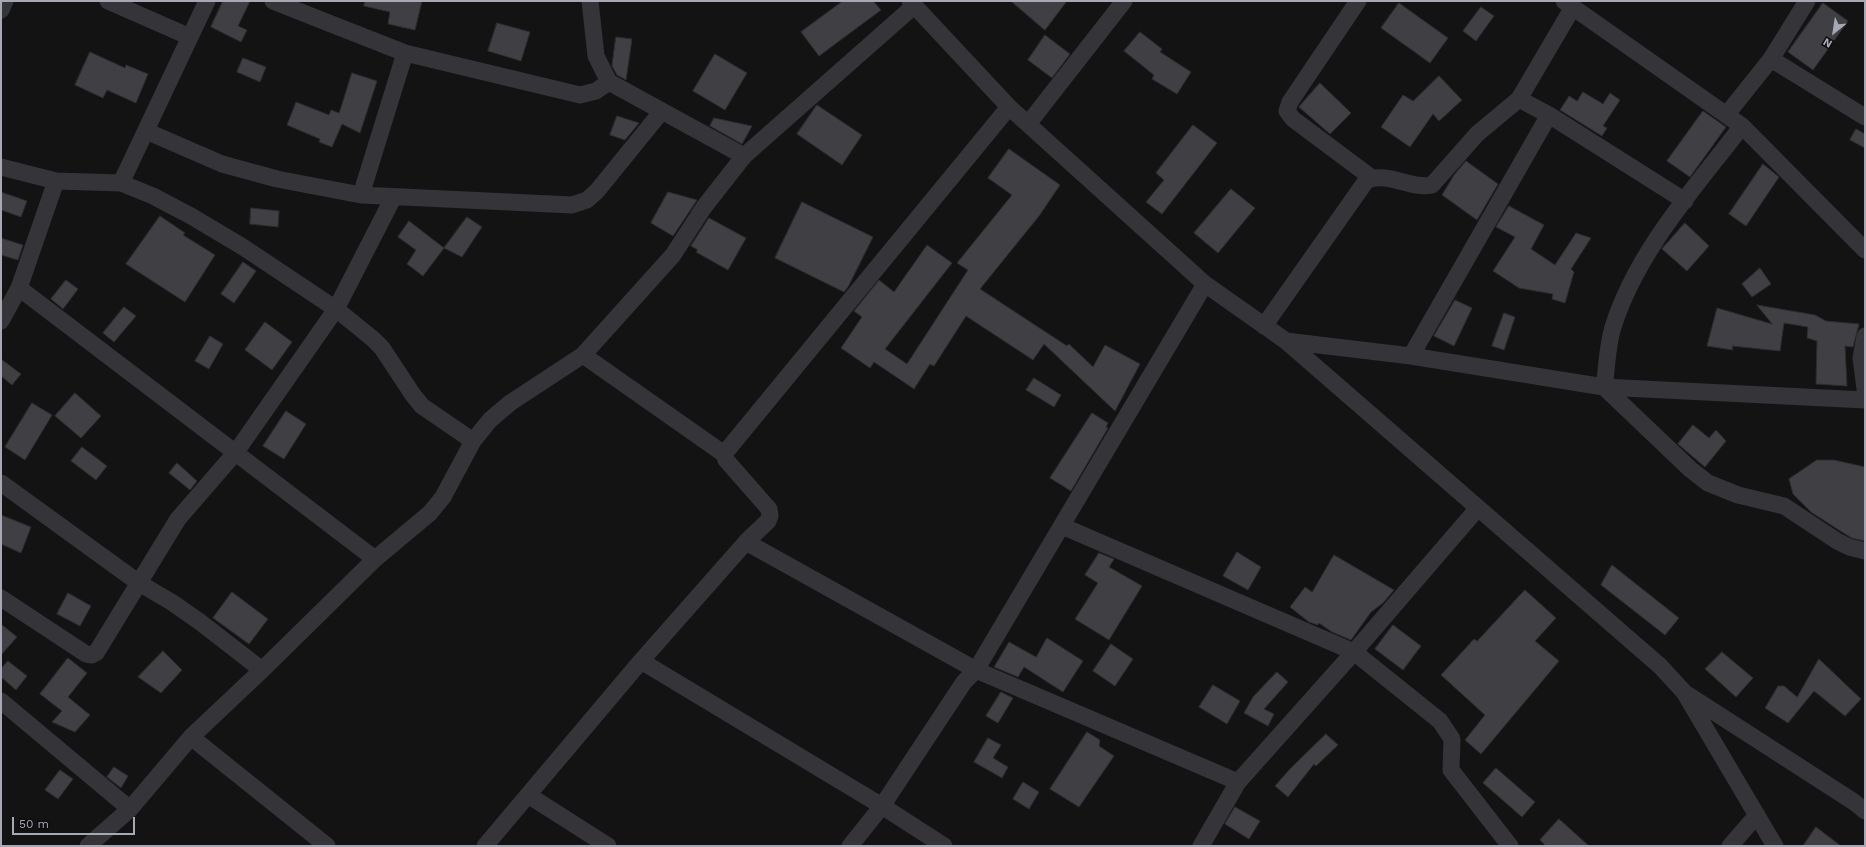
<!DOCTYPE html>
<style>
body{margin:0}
#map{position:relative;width:1866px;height:847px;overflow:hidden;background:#131314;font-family:"Work Sans",sans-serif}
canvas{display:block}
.frame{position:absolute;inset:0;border:2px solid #a6a8b4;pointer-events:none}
.north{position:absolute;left:1814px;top:12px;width:40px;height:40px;-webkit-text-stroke:3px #0e0e0f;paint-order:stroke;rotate:210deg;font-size:11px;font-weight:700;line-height:16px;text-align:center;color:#a6a8b4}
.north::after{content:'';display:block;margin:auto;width:14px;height:18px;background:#a6a8b4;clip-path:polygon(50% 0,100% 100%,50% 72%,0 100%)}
.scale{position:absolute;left:12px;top:817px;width:123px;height:18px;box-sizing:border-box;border:2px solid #a6a8b4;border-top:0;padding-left:5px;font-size:12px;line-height:14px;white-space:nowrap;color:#a6a8b4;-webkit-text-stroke:3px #0e0e0f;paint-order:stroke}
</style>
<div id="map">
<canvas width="1866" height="847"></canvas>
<div class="frame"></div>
<div class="north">N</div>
<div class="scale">50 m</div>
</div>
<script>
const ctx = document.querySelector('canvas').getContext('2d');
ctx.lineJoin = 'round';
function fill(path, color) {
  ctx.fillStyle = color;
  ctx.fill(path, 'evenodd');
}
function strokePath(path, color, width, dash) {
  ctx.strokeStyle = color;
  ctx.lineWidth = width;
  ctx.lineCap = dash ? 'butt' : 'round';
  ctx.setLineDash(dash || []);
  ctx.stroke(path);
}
const building = new Path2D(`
 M223,1H250L238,26L247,30L241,42L211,27Z
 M365,1H422L415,30L388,24L390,12L364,6Z
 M843,1H873L881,10L819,56L801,32Z
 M1011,1H1067L1045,30Z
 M1399,3L1448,38L1430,63L1381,28Z
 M1823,3L1848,21L1813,70L1788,52Z
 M1481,7L1494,16L1476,41L1463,31Z
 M497,23L530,32L521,61L488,51Z
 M1140,32L1162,49L1160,52L1191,72L1177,94L1152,79L1154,75L1124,51Z
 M1045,35L1070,54L1052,78L1028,60Z
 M616,37L632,39L626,80L617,75L612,66Z
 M90,52L125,68L126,65L148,74L136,103L107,90L103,98L75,85Z
 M715,54L747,73L725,110L693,91Z
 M243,58L266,67L260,82L237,72Z
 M352,73L377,81L360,133L342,124L332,147L319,142L320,139L287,125L296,102L329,115L331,110L339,113Z
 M1439,76L1462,100L1439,121L1433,114L1410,147L1381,127L1403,95L1413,101Z
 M1320,83L1351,113L1330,134L1299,107Z
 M1583,92L1603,104L1610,93L1620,100L1603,126L1607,128L1602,136L1560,110L1569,96L1577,101Z
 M817,105L862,135L842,165L797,134Z
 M1703,111L1726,127L1690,177L1667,161Z
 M617,116L639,123L625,140L610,135Z
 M714,118L752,126L742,144L710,126Z
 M1193,125L1217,143L1162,214L1146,202L1164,180L1156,173Z
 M1856,129L1865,134V148L1850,140Z
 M1009,149L1060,185L1039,216L980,289L1067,346L1069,344L1093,367L1105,345L1140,364L1115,411L1044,344L1033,360L966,316L934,366L930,364L914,389L874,362L870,368L841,348L862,317L854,311L879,280L894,292L927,245L952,263L885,349L907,364L968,270L957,263L1012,195L988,178Z
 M1466,161L1498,184L1477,220L1442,195L1454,175Z
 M1763,164L1779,177L1746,226L1729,214Z
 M1231,189L1255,208L1218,253L1194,233Z
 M1,192L27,201L21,217L1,210Z
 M668,192L697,200L673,236L651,223Z
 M802,202L873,237L848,287L844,292L775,258Z
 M1509,206L1544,225L1531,249L1555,265L1576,233L1591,238L1571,269L1574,272L1565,303L1552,299L1553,294L1519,288L1493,271L1515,237L1496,227Z
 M251,208L279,211L278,227L250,224Z
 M160,216L185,233L183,235L215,255L185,302L126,264Z
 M467,217L482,227L462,257L444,248Z
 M709,218L746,238L728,270L696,252L698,250L691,246Z
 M409,221L444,248L423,276L407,264L416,250L398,237Z
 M1685,223L1709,246L1687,271L1662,249Z
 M1,238L23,245L18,260L1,255Z
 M243,262L256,271L234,303L221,294Z
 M1760,268L1771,284L1752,297L1742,284Z
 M66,280L78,289L63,309L51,299Z
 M1455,300L1472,308L1454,346L1434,336Z
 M1757,305L1815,315L1826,321L1859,324L1853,347L1845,346L1847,386L1816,384L1817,341L1807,338L1808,327L1784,323L1780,351L1732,346L1733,350L1707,346L1717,308L1772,324Z
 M124,307L136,316L114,342L103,333Z
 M1504,313L1515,317L1504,350L1492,346Z
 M265,322L292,342L272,370L245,350Z
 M210,336L223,344L209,369L195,361Z
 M1,359L21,374L12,385L1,376Z
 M1034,378L1061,395L1054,407L1026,390Z
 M75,393L101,416L81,438L55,416Z
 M32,403L52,415L25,460L5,447Z
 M286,411L306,424L284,459L263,446Z
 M1092,413L1108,423L1106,427L1108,428L1071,491L1050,478Z
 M1693,425L1709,438L1716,430L1726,441L1705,467L1678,444Z
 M82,447L107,466L96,480L71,461Z
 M1817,460H1834L1865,467V541L1852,538L1842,532L1811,512L1793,494L1789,479Z
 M177,463L197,481L190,490L169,473Z
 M1,515L31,527L21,553L1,544Z
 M1237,552L1261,567L1248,590L1223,576Z
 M1099,553L1114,559L1109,567L1142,586L1109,640L1075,619L1098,583L1085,575Z
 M1334,555L1394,590L1383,603L1371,612L1351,640L1332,632L1319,623L1318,625L1309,622L1290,607L1305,587L1312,592Z
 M1612,565L1679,618L1665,635L1601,585Z
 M1525,590L1556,618L1535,641L1559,661L1481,754L1465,740L1485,715L1441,675L1474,639L1477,641Z
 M232,592L268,619L249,644L213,618Z
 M68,593L91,606L80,626L57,614Z
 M1,624L17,637L1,655Z
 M1393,625L1421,646L1403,670L1375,649Z
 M1047,638L1083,661L1063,692L1024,667L1018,677L994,667L1009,642L1036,657Z
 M1111,644L1133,659L1115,686L1093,671Z
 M163,651L182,670L161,693L138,677Z
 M1722,652L1753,678L1736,697L1705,669Z
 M68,658L87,673L68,697L90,715L75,732L52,722L62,711L40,694Z
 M1819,659L1861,699L1845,716L1814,691L1788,723L1765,708L1778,686H1784L1797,697Z
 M8,661L27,676L16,690L1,677V669Z
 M1277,672L1288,682L1264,709L1274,714L1268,726L1244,713L1253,697Z
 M1213,685L1240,701L1227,724L1199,707Z
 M1001,692L1013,698L998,723L986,716Z
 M1087,732L1100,740L1099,746L1114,756L1079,807L1050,789Z
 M1326,734L1338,745L1316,766L1314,764L1288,797L1275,786L1290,769Z
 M988,738L1001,745L993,758L1008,767L1002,778L974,762Z
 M114,767L128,776L121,788L107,777Z
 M1496,768L1535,802L1522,817L1483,783Z
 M60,770L73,779L58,799L45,790Z
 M1023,782L1039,792L1029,809L1013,799Z
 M1235,807L1260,821L1249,839L1225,824Z
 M1559,819L1589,846H1546L1540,840Z
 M1816,827L1841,846H1803Z`);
const minor = new Path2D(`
 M108,1L190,37
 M273,1L405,53L580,95L596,91L609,82
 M590,1L596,56L609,82L744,156
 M910,1L1009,107L1205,284L1286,341L1660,666L1684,692L1775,846
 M1358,1L1290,102L1287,111L1293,119L1372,178
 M1564,1L1742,126L1865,250
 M1,10L5,1
 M1771,59L1865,117
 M1519,99L1549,115L1685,201
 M1727,114L1771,59L1807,1
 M1028,124L1124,1
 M1742,126C1694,189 1637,251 1613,327C1607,346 1607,368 1604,387L1690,469L1708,483L1738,495L1784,506L1837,541L1849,547L1865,551
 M146,131L222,164L277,179L361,195L572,205L587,200L597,191L662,111
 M1,167L56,181L121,183L153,196L191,216L243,247L336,309L373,339L382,348L413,395L422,406L473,441
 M121,183L207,1
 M361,195L405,53
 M19,288L375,559
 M1,321L19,288L56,181
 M1264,326L1366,181C1386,170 1410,190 1432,185L1477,134L1519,99L1573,7
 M1865,336L1861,358L1865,389
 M1286,341L1411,356L1604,387L1865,400
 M583,355L724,454
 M1411,356L1549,115
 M1,483L139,583L173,603L200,622L262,670
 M1062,526L1354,652L1440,721L1452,739L1451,770L1510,846
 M746,542L976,670L1238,782
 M1,598L86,654L92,655L96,653L178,519L236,452L336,309L393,198
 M641,661L882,806L944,846
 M1688,695L1854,802L1865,811
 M1,701L130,809
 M191,737L327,846
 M528,795L608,846
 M88,846L130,809L191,737L262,670L375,559L430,513L443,497L473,441L490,420L510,403L583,355L673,255L704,207L744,156L914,6
 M485,846L641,661L746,542L768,521L770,516L769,509L726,460L724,454L1009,107
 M850,846L882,806L964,682L976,670L1205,284
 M1201,846L1238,782L1354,652L1478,508
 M1730,846L1757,815`);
fill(building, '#404044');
strokePath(building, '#2d2d30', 1);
strokePath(minor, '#343439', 17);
</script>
